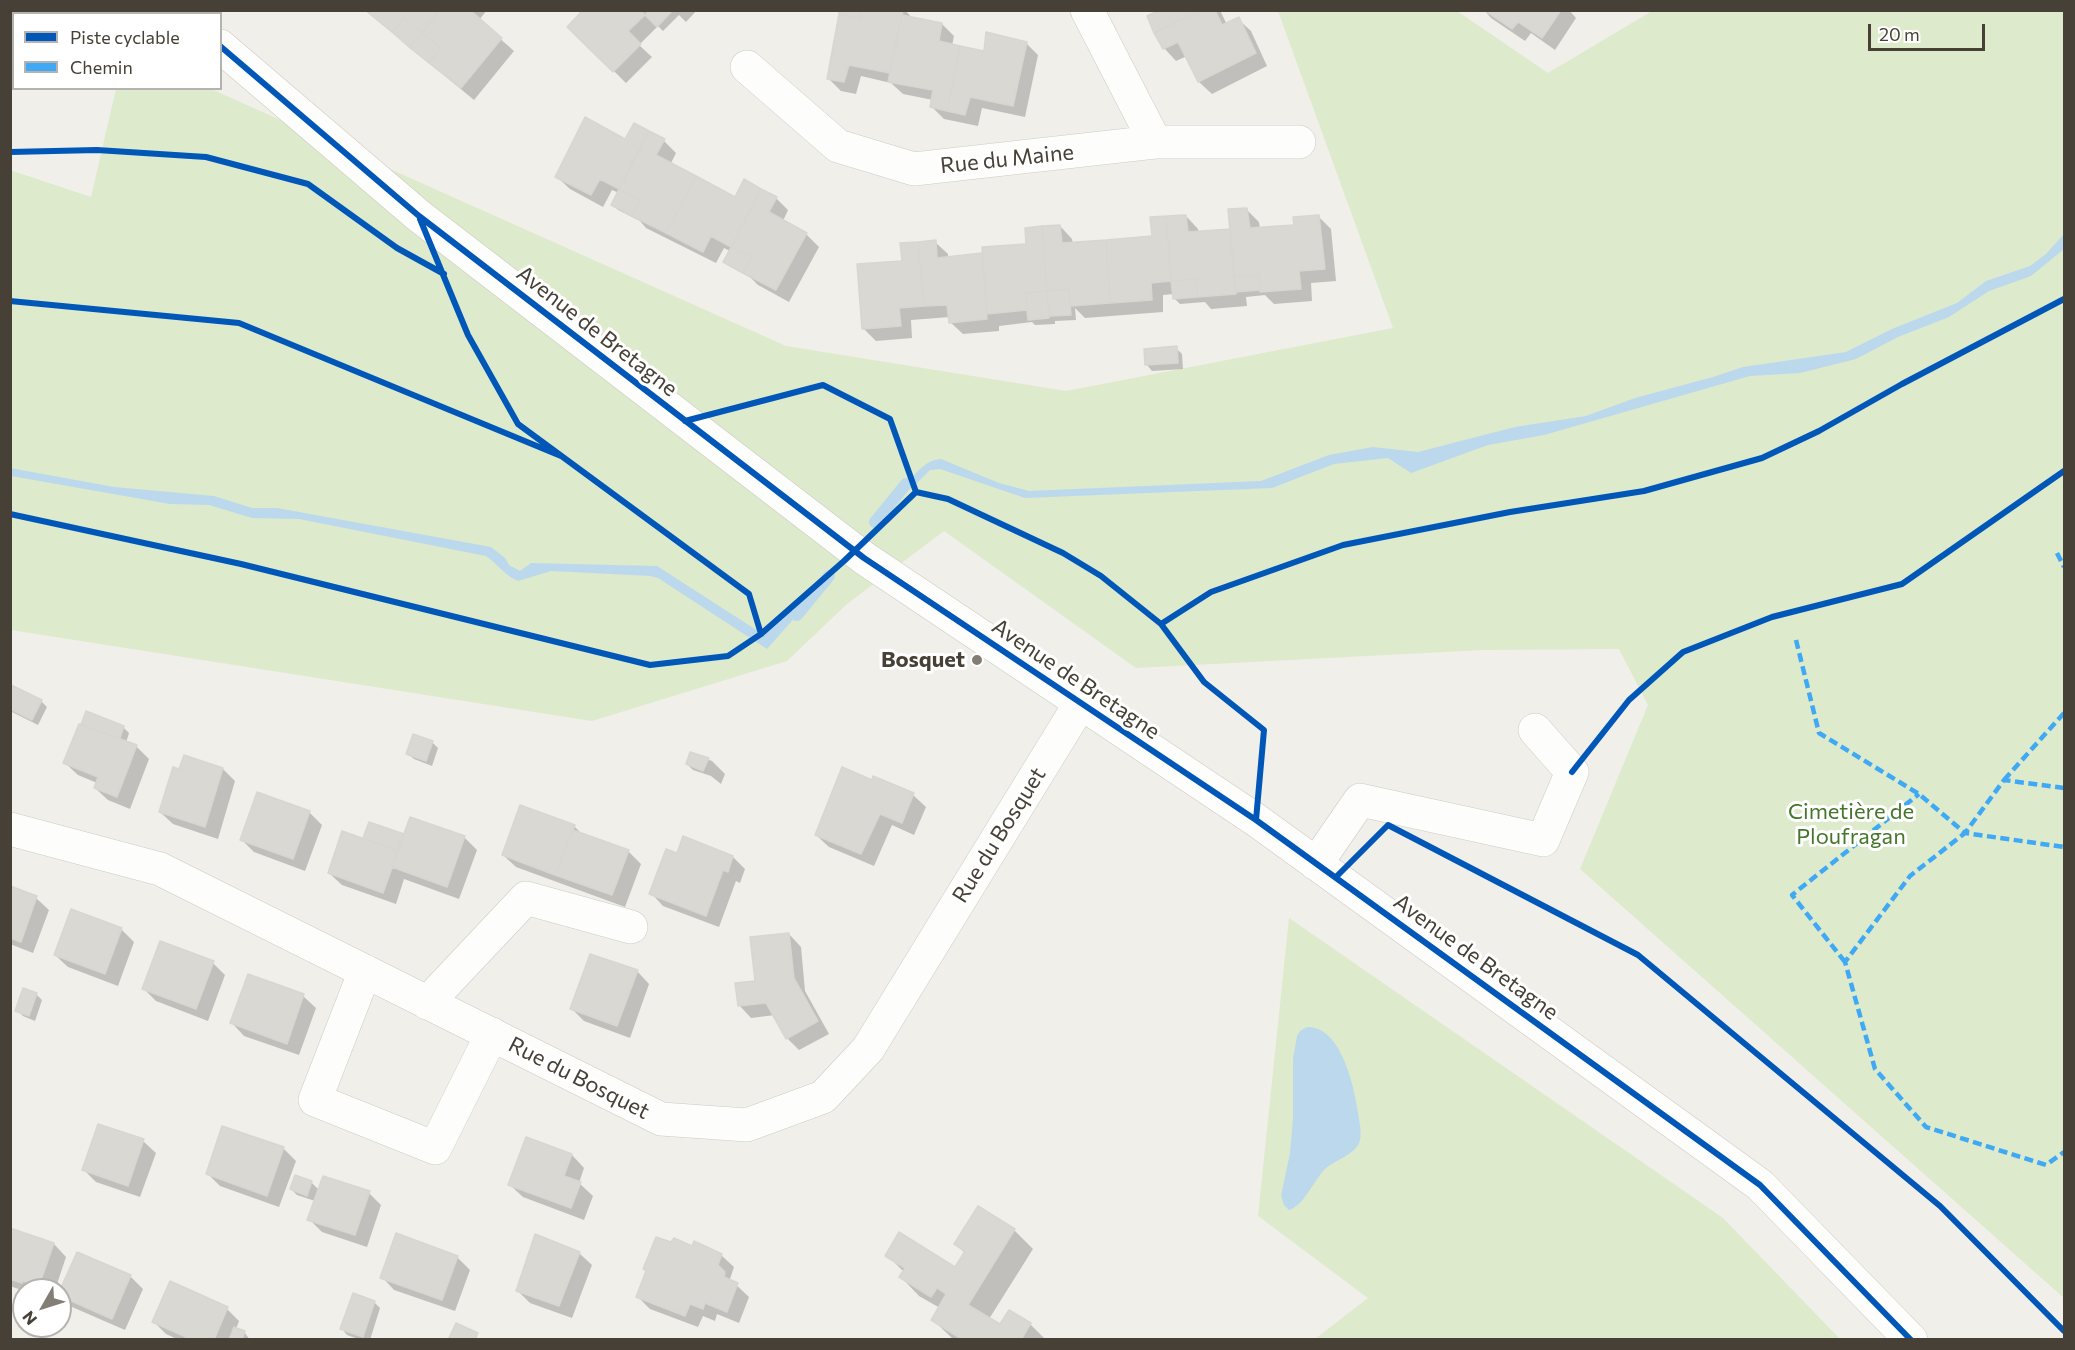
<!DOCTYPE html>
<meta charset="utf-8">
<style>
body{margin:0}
#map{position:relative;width:2075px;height:1350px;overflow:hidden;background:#f0efea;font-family:Commissioner,sans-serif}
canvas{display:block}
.frame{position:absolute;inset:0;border:12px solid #464036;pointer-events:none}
.legend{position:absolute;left:12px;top:12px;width:210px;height:78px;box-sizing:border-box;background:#fff;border:2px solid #b5b3af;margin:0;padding:8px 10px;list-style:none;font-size:18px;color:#464036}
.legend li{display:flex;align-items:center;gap:12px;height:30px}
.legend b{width:30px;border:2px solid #b5b3af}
.north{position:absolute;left:12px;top:1278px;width:60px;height:60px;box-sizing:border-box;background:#fff;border:2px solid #b5b3af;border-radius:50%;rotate:231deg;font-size:16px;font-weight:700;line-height:24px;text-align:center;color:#464036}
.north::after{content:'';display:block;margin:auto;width:21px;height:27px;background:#827d75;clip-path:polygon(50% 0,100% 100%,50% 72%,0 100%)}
.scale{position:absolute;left:1868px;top:24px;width:117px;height:27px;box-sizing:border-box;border:3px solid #464036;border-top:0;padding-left:8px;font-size:18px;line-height:21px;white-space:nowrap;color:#464036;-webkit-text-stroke:4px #fff;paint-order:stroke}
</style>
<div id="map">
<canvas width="2075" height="1350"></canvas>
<div class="frame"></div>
<ul class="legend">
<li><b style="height:8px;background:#0057b8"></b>Piste cyclable</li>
<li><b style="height:8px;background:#3fa9f5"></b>Chemin</li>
</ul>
<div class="north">N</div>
<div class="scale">20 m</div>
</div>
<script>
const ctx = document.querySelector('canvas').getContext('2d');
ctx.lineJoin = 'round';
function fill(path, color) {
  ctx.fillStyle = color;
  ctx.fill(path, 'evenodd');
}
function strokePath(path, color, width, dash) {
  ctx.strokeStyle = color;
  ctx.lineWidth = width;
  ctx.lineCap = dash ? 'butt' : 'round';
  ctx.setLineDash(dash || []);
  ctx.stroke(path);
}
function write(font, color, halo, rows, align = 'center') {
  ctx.font = font + ' Commissioner,sans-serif';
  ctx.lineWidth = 6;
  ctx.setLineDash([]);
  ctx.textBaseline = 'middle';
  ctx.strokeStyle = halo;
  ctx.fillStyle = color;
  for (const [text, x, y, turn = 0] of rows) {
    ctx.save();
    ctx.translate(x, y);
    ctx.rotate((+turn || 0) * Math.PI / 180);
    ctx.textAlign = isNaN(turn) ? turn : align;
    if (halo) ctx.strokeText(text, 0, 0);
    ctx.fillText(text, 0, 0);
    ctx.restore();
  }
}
const green = new Path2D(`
 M1278,11H1457L1548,73L1652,11H2064V1298L1580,869L1648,705L1619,649L1482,650L1136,668L944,531L847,604L787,661L592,721L11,630L10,170L91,197L116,89H211L786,346L1066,391L1393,328Z
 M1289,918L1723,1218L1840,1339H1315L1368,1298L1258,1216Z`);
const water = new Path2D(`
 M2064,234V249L2031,276L1989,291L1949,317L1898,337L1856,359L1800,373L1750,376L1544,435L1488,445L1411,473L1388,458L1334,464L1272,488L1025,498L940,469L930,470L912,488L906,484C917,473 925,460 941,459L999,483L1029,491L1261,481L1329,455L1373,447L1418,452L1515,427L1586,416L1635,398L1713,377L1743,367L1846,352L1892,329L1957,303L1986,281L2030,266L2046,254Z
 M10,468L114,487L214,496L252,508H277L491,547L505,558L509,565L520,571L531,563L657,566L761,633L790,609L797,615L767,649L658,578L650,576L551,571L518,581C505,576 497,563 486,556L299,519L252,518L209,505L170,504L11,476Z
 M1307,1027C1341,1026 1354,1086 1358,1112C1359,1121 1362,1131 1360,1140C1357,1154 1335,1160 1325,1169C1313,1181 1304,1206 1289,1210L1284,1205L1281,1196L1290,1153L1293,1118V1059L1297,1036L1300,1031Z`);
const shadow = new Path2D(`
 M365,10H487L479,20L514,51L474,100Z
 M585,10H697L686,22L679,15L663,31L658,26L639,45L652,57L626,83L569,27Z
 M841,10H905L913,19L942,24L954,36L952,46L985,52L1026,43L1038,55L1025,117L982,108L978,126L944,119L932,107L933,100L903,94L891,83L861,76L856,94L841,91L828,78Z
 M1163,10H1220L1227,25L1238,19L1251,31L1267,66L1212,94L1199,82L1187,56L1176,61L1164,48Z
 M1484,10H1569L1576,18L1555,50L1531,33L1525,41L1491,18Z
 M626,141H664L676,153L671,163L735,199L776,198L788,210L783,221L806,234L819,247L789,302L758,285L751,278L731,267L725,261L730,251L724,248L716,263L646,228L640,221L618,210L613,205L619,193L612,190L603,207L570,189L557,177Z
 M1247,210L1259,222L1260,229L1296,226L1318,216L1331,229L1336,281L1311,283L1312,301L1274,304L1265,295L1246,297L1247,306L1211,309L1205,302L1180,304L1174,298V294L1163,295V312L1085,318L1075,308L1076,320L1055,321V324L1035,325L1032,322L999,326V331L963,334L950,322V317L911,320L912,338L876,341L863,328L904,262L935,242L948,254V258L984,254L1027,246L1060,226L1072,239L1073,244L1154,237L1186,216L1198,229L1199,233L1231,230Z
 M1176,348L1182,354L1183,369L1152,371L1147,365Z
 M10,686L41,701L47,707L38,725L10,711Z
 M83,725L123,727L129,733L126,743L136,746L149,759L130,809L108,800L95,788L97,783L78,775L65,763Z
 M432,742L438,748L432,766L414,759L408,754Z
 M691,753L712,761L725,774L721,784L711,776L693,770L687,764Z
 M223,769L235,781L218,839L173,824L160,812Z
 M258,794L310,813L322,825L305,871L254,852L241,839Z
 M913,795L926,807L914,835L892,825L874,866L829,847L816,835Z
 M574,826L583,835L628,851L641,864L625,907L516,867L503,855Z
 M405,836L464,837L477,850L459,899L404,879L396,904L342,885L329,873L370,842L365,838Z
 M677,855L733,857L745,869L740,883L736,881L719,927L663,906L651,893Z
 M10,888L36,898L49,910L33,953L10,944Z
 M121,929L134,942L118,986L68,967L55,955Z
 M789,934L801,947L805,991L829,1034L799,1050L787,1038L775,1015L751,1018L739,1005Z
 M213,963L225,975L208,1021L156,1001L144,989Z
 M637,971L649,984L630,1038L584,1021L571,1008Z
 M249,976L303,996L316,1008L299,1055L244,1036L232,1023Z
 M36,994L42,1000L35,1021L23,1016L17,1010Z
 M527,1139L572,1155L584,1168L579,1183L593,1196L584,1220L523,1197L510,1185Z
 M143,1141L156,1153L140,1197L96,1182L83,1169Z
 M283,1148L296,1161L279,1207L220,1186L208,1174Z
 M311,1182L319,1190L369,1193L381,1205L367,1247L322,1232L309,1219L315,1201L297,1195L291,1189Z
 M10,1230L54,1244L66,1257L55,1290L24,1291L10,1286Z
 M1014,1230L1033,1249L989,1319L1001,1326L1030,1324L1046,1340H954L933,1320L940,1308L919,1296L901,1277L904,1272L887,1255L956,1269L965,1253L955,1244Z
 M692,1248L721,1255L734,1267L730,1279L749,1297L739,1323L717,1314L715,1321L703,1316L698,1327L650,1309L638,1297Z
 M579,1253L592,1265L572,1318L530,1303L517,1290Z
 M457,1257L470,1270L455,1311L394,1290L382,1277Z
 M130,1276L143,1289L125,1330L72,1307L60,1295Z
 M374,1302L380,1308L370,1340H361L347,1335L342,1329Z
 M227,1309L239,1321L236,1329L245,1333L250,1340H179L166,1334L153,1321Z`);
const stream = new Path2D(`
 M875,522L906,484
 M797,615L829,576`);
const building = new Path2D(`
 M365,10H440L422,33L404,18L392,32Z
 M440,10H470L502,38L461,88L429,63L441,48L422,33Z
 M583,10H640L645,15L628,31L641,44L613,72L567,27Z
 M649,10H672V11L657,27L645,15Z
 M839,10H861L860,19L839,14Z
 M861,10H903L890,73L849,65L844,82L827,79L839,14L860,19Z
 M1160,10H1202L1154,33L1147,16Z
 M1202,10H1215L1222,25L1239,17L1256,53L1198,82L1178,42L1163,49L1154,33Z
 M1484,10H1561L1542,38L1518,22L1512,29Z
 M902,15L942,23L939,41L960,46L947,111L930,107L933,90L888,82Z
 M404,18L422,33L409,47L392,32Z
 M986,32L1027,42L1013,106L970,97L965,115L947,111L960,46L984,51Z
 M422,33L441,48L429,63L409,47Z
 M585,117L625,139L634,123L649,131L619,189L600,179L591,195L555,177Z
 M649,131L665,139L656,155L696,176L666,233L632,216L640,200L619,189Z
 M696,176L735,197L744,179L761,189L731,247L711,236L703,252L666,233Z
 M619,189L640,200L632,216L611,205Z
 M761,189L777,197L769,212L807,233L776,290L743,273L752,257L731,247Z
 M1247,208L1250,228L1294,225L1293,217L1319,215L1325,269L1299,271L1301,289L1260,292L1259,275L1234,277L1228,209Z
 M1186,215L1188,232L1230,229L1236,294L1197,297L1196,279L1171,281L1166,216Z
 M1166,216L1171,281L1151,283L1152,300L1110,303L1106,240L1152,236L1150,217Z
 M1060,225L1062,243L1106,240L1110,303L1071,306L1069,289L1047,291L1042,226Z
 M1042,226L1047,291L1025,293L1027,310L987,314L982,247L1026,244L1025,228Z
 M936,240L937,258L982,253L987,319L949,323L947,305L924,306L918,242Z
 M918,242L924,306L899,308L901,326L862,329L857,264L902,261L900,243Z
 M731,247L752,257L743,273L723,262Z
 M1259,275L1260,290L1235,292L1234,277Z
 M1196,279L1197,297L1173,299L1171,281Z
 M1069,289L1071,315L1049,316L1047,291Z
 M1047,291L1049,318L1028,320L1025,293Z
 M1177,346L1178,363L1145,365L1144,349Z
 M11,685L42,700L32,720L10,709Z
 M86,711L124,726L120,738L81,725Z
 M79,724L137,745L117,797L94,788L98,777L63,763Z
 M413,734L433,741L426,761L406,754Z
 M690,752L709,758L703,771L686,764Z
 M184,755L223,768L205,827L159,812L173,767L179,769Z
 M842,767L872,780L873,776L914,793L902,823L880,814L861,854L815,835Z
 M257,792L310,811L293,859L240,840Z
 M520,805L575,825L555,875L502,855Z
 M410,817L465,836L447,887L392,867Z
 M369,822L404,834L398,851L363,838Z
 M573,830L629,850L612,895L555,875Z
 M342,831L398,851L383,893L328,873Z
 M683,836L733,856L728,872L723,870L706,916L649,894L666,849L677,853Z
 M10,886L37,896L21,942L10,938Z
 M71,909L122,928L105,974L54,955Z
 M789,933L794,978L818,1021L786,1039L766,1003L738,1006L735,983L755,981L750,937Z
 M160,941L214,961L196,1009L142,989Z
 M590,954L638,970L617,1026L570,1009Z
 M248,974L304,994L287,1044L230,1023Z
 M23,988L37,993L29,1016L15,1011Z
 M98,1124L144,1139L128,1186L82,1170Z
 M222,1126L284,1147L267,1196L206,1174Z
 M526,1137L572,1154L564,1176L581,1182L571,1208L508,1185Z
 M295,1175L312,1181L307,1196L290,1189Z
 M323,1176L370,1191L355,1235L307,1220Z
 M978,1206L1015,1229L968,1305L1000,1324L1009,1310L1031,1323L1021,1340H963L931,1320L946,1294L937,1288L931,1297L899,1277L905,1268L885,1256L899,1232L955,1267L965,1251L954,1244Z
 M10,1228L54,1243L39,1286L23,1281L22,1283L10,1279Z
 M396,1233L458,1256L442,1300L380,1278Z
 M535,1234L580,1252L559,1306L516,1291Z
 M656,1237L671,1242L674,1238L692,1246L694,1241L722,1254L718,1265L725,1272L724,1277L738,1283L727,1312L705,1303L703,1309L690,1304L685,1316L636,1297L646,1271L643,1269Z
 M77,1252L131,1275L112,1319L60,1296V1290Z
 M170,1281L228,1307L214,1340H184L186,1337L152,1322Z
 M353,1293L375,1301L363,1337L340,1329Z
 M456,1323L478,1333L475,1340H448Z
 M234,1327L245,1331L242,1340H229Z`);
const minor = new Path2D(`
 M179,10L182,14
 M1087,10L1155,142
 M220,46L419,216L864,558L1256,820L1760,1185L1911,1340
 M747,67L838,146L914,169L1155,142H1299
 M10,829L160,869L661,1119L747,1125L823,1097L868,1049L1080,704
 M1316,864L1360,800L1543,840L1572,772L1535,730
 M365,971L315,1100L435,1148L492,1034
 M427,1003L526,898L631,927`);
const quiet = new Path2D(`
 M2057,553L2064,567
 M1796,640L1819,733L1919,794L1965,833L1910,876L1845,962L1875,1069L1926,1127L2046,1165L2064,1152
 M2004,780L2064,713
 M2064,788L2004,780L1965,833L2064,847
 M1845,962L1792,895L1919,794`);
const cycleway = new Path2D(`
 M220,46L419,216L864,558L1256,820L1760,1185L1911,1340
 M10,152L97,150L206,157L308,184L397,248L444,274
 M420,219L468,335L518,424L749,594L761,634
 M10,301L239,323L561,456
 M685,421L823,385L890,419L916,492
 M916,492L948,499L1063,553L1101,576L1161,624L1211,592L1343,545L1510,512L1644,491L1762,458L1819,431L1902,384L2064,299
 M10,514L241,564L650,665L728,656L761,634L844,561L916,492
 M1161,624L1204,682L1264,730L1256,820
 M1572,772L1629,700L1683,652L1772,617L1902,584L2064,471
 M1336,877L1388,825L1638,955L1940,1206L2064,1331`);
const markers = [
 [977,660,6,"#827d75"]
];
const streetNames = [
 ["Rue du Maine",1007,159,-6],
 ["Avenue de Bretagne",597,331,38],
 ["Avenue de Bretagne",1076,679,34],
 ["Rue du Bosquet",999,835,-58],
 ["Avenue de Bretagne",1476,957,36],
 ["Rue du Bosquet",579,1078,27]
];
const poiNames = [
 ["Bosquet",965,660]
];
const parkNames = [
 ["Cimetière de",1851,812],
 ["Ploufragan",1851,837]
];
fill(green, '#ddeacb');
fill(water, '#bcd8ed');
fill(shadow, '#0003');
strokePath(stream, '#bcd8ed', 12);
fill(building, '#dad8d2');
strokePath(building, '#d8d6d0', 1.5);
strokePath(minor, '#cccbc6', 34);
strokePath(minor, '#fdfdfc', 33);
strokePath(quiet, '#3fa9f5', 4.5, [9, 4.5]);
strokePath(cycleway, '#0057b8', 6);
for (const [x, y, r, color] of markers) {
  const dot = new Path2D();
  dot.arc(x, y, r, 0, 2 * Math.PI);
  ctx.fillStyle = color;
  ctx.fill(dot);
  strokePath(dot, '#fff', 2);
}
write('22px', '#464036', '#fff', streetNames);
write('bold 22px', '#464036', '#fff', poiNames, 'right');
write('22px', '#45762b', '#fff', parkNames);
</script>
